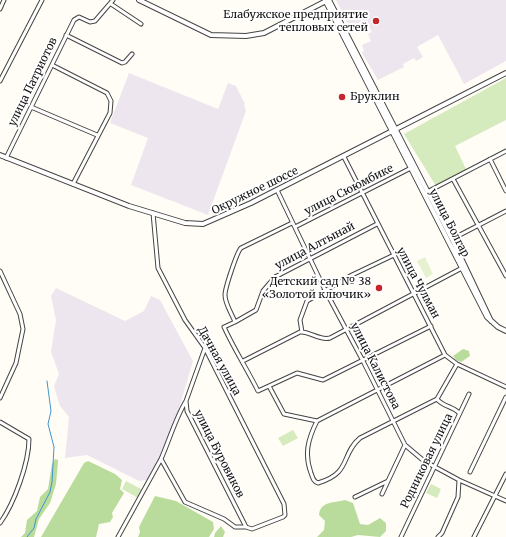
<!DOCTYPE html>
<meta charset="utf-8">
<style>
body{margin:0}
canvas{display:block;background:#fffdf5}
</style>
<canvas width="506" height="537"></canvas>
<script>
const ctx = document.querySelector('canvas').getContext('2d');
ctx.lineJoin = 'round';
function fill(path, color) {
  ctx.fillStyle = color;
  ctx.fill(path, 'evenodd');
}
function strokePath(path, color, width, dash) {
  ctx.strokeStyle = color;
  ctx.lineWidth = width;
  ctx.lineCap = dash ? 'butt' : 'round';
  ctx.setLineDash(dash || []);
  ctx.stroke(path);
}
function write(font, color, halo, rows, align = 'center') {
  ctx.font = font + ' Merriweather,serif';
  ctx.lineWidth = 4;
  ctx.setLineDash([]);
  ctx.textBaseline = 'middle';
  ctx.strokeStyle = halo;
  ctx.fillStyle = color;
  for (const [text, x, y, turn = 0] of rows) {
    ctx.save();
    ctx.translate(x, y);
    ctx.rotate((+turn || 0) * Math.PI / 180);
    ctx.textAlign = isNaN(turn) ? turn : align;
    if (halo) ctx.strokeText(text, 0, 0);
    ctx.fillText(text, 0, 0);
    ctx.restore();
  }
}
const industrial = new Path2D(`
 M336,0H506V61L464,84L438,35L417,47L423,57L416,61L414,58L403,64L404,67L378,80L362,53L364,50L362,45L371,41L368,34L372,32L369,27L366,28L363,20L350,29Z
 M129,73L218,109L228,83L236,86L245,104L244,105L246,111L208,215L131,185L148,138L110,123Z
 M56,288L125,321L144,311L151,296L160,300L193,361L172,432L148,480L139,481L87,455L65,458L69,417L60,406L54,386L59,374L51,352L56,320L51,296Z`);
const green = new Path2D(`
 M506,78V120L455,146L467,171L436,186L404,134Z
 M293,430L298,438L283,446L278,438Z
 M126,481L143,490L138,498L122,489Z
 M431,484L441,489L437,498L426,493Z`);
const forest = new Path2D(`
 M463,349L469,351L470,356L461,362L456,360L453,356Z
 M55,459L58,460V462L56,484L50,503L39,519L34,537H21L25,533L27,520L37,511L40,497L48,489L52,464Z
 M88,461L115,474L122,480L120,489L124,493L112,513L113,517L110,522L99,524L96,537H41L84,463Z
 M155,496L176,501L213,522L214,529L209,537H138L140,532L139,527Z
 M345,500L353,503L360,524L368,525L380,518L386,523V531L380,537L358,535L351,537H317L324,530L325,521L319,515C320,501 334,503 345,500Z
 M221,526L225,532L223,537H214L215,533Z`);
const pitch = new Path2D(`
 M425,257L433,274L426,278L417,261Z`);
const stream = new Path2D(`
 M27,537L34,528L36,519L50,492L52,482L54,447L48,424L51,411L47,381`);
const minor = new Path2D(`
 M111,4L141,24
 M0,9L4,0
 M66,35L122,63L125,62L132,54
 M52,65L107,93L111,101L110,113L73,184
 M0,81L42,0
 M31,107L97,135
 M344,157L445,355L457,364L506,387
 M6,158L74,20L79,17L90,22L95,21L113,0
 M490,159L506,191
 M453,179L506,276
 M277,190L325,290L363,361L405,445L424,461L459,480L506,501
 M427,192L506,151
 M153,213L158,268L185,320L205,348L284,504L285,515L283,517L252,529L246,527L187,411L186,401L205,348
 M292,223L241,248C237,252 225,288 225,295C225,304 232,314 235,322L224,327C234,349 247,369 258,391L297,373L323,380L431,326
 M295,227L411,168
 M452,239L506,211
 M0,271L20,314L23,329L16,363L0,398
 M235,322L256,310L263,291L275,277L377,224
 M302,332L300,320L307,301L352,275L394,255
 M243,361L300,332C310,331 319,341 330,338L462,268
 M269,386L284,414L317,421L445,355
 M437,399C443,407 453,406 459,413
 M186,401C176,417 169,441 161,459L185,502L224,519L235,527H246
 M317,421C308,439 304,454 311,473C313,478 313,481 318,483C352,473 340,455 360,438L437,399L457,364
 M0,422L29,439C29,463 14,504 0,523
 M470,472L506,397
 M382,494L388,481
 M355,497L388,481L405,445
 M118,537L161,459
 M401,537L469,394
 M438,537L442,533L458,497L459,480
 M474,537L506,474`);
const tertiary = new Path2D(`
 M139,0L211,35L246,36L264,33L328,0
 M325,0L487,317L498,327L506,331
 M329,0L452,239L491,321
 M0,155L129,206L185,223L203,224L251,203L506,73`);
const markers = [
 [376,21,4,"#c4262e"],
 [342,97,4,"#c4262e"],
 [379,288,4,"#c4262e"]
];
const poiNames = [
 ["Елабужское предприятие",368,15],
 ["тепловых сетей",368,28],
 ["Бруклин",350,97,"left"],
 ["Детский сад № 38",371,282],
 ["«Золотой ключик»",371,295]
];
const streetNames = [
 ["улица Патриотов",33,82,-64],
 ["улица Сююмбике",349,190,-27],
 ["Окружное шоссе",255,191,-26],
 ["улица Болгар",449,223,63],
 ["улица Алтынай",315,246,-28],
 ["улица Чулман",418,283,62],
 ["Дачная улица",219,361,61],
 ["улица Калистова",375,366,63],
 ["улица Буровиков",219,454,63],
 ["Родниковая улица",427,461,-64]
];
fill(industrial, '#eee6ef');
fill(green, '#d5ebbd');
fill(forest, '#b9dc9c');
fill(pitch, '#e6f2cf');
strokePath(stream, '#3f96cf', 1);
strokePath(minor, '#444', 5);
strokePath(tertiary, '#444', 6);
strokePath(minor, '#fff', 3);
strokePath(tertiary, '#fff', 4);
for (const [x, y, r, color] of markers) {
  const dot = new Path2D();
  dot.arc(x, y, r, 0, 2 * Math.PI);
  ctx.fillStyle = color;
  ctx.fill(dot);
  strokePath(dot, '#fff', 1.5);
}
write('11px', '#111', '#fff', poiNames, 'right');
write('11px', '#111', '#fff', streetNames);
</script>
